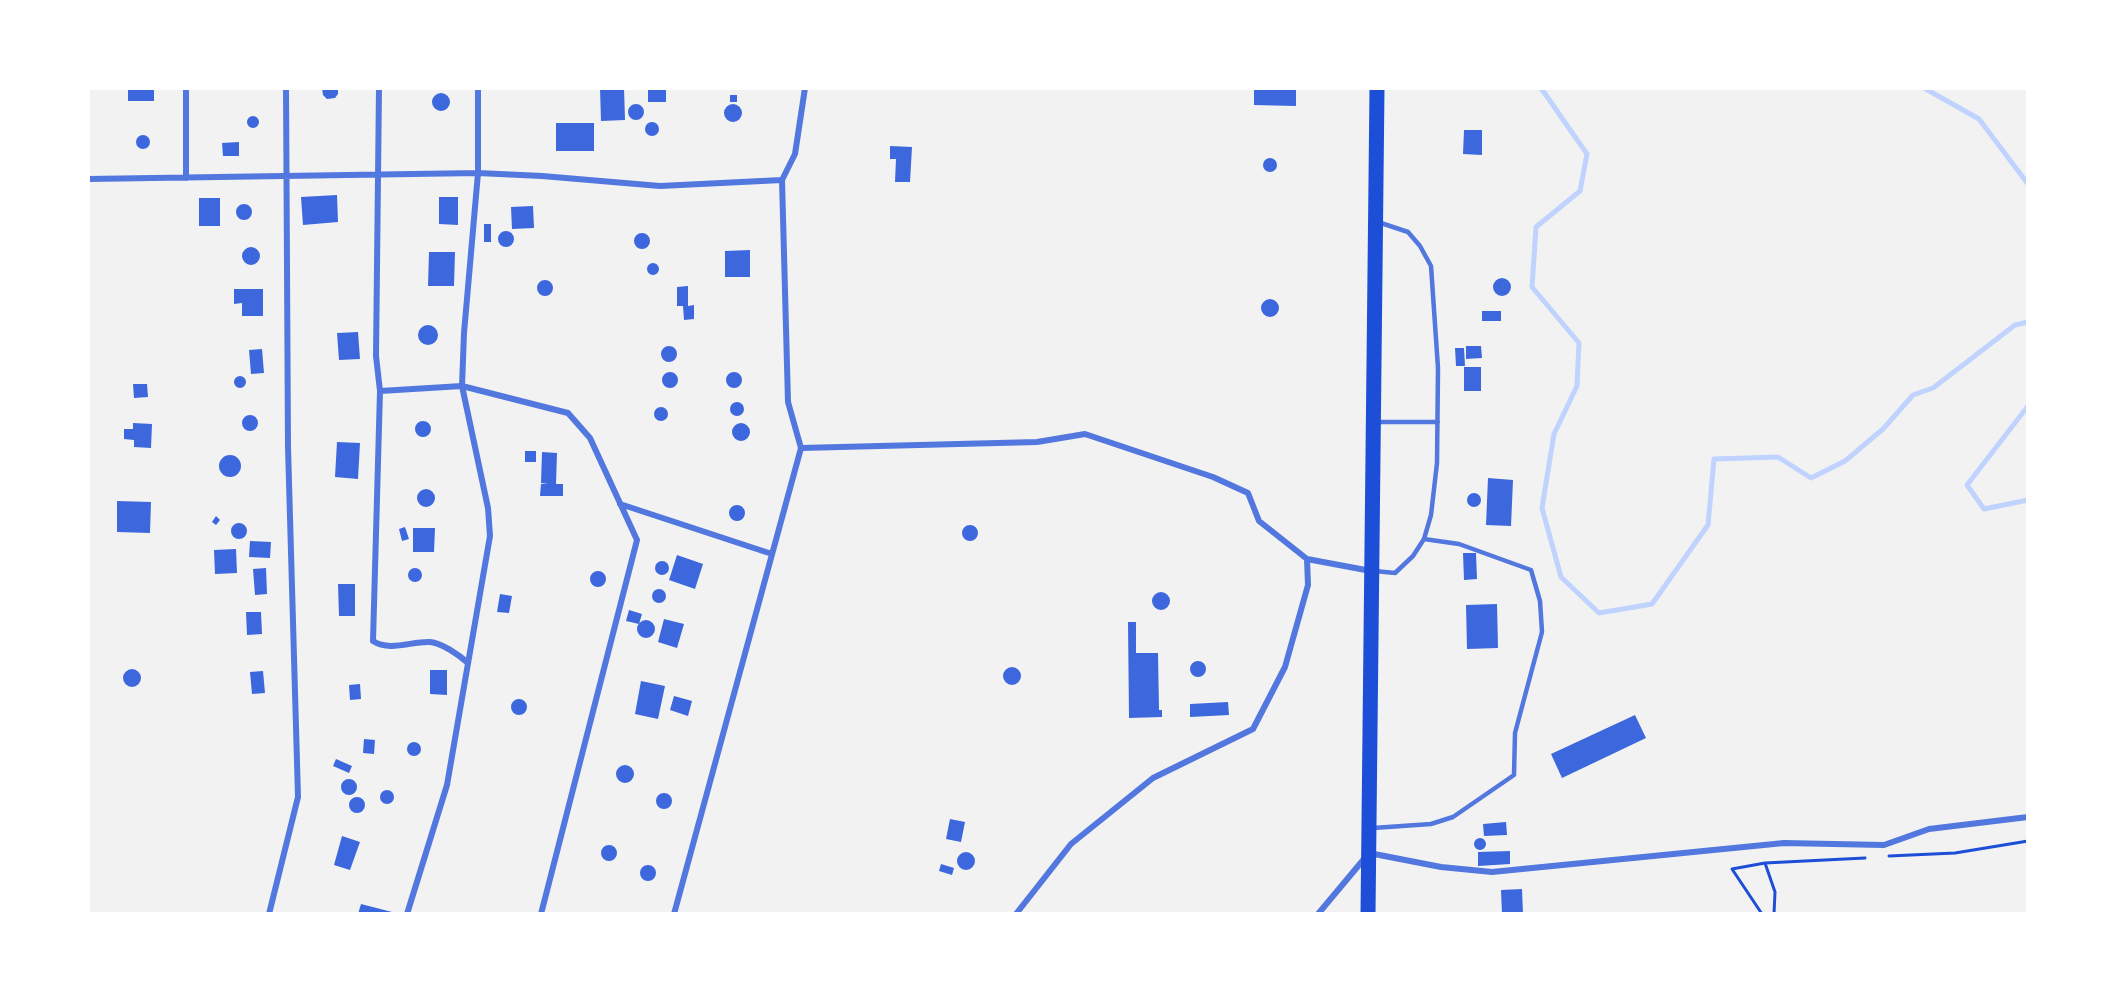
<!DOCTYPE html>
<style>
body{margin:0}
#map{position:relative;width:2116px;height:1002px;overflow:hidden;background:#f2f2f2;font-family:"DejaVu Sans",sans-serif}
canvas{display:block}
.frame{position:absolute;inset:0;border:90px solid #fff;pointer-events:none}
</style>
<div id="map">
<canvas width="2116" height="1002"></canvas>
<div class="frame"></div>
</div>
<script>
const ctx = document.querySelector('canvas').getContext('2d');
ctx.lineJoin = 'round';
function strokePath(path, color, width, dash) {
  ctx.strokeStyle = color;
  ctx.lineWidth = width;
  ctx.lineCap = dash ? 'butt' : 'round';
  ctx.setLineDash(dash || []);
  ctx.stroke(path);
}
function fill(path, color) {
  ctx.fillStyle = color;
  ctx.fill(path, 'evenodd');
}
const stream = new Path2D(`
 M1541,88L1587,154L1580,191L1536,227L1532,287L1579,343L1577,386L1554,434L1542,508L1561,577L1599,613L1652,604L1708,525L1714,459L1778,457L1811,478L1845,461L1883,429L1913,395L1933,388L2015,325L2028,322
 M1924,88L1979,119L2028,184
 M2028,406L1967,485L1984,509L2028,500`);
const building = new Path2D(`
 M128,88H154V101H128Z
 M322,88H338V94L335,98L327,99L323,95Z
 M600,88H624L625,120L601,121Z
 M648,88H666V102H648Z
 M1254,88H1296V106L1254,105Z
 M432 102a9 9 0 1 1 18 0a9 9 0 1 1-18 0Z
 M730,95H737V102H730Z
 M628 112a8 8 0 1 1 16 0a8 8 0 1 1-16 0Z
 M724 113a9 9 0 1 1 18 0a9 9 0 1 1-18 0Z
 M247 122a6 6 0 1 1 12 0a6 6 0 1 1-12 0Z
 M645 129a7 7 0 1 1 14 0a7 7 0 1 1-14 0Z
 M556,123H594V151H556Z
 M1464,130H1482V155L1463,154Z
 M136 142a7 7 0 1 1 14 0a7 7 0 1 1-14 0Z
 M239,142V156H223L222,143Z
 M890,146L912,147L910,182H895L896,159H890Z
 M1263 165a7 7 0 1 1 14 0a7 7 0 1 1-14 0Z
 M337,195L338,222L303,225L301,197Z
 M439,197H458V225L439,224Z
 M199,198H220V226H199Z
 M236 212a8 8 0 1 1 16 0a8 8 0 1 1-16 0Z
 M533,206L534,228L512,229L511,207Z
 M484,224H491V242H484Z
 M498 239a8 8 0 1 1 16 0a8 8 0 1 1-16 0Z
 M634 241a8 8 0 1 1 16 0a8 8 0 1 1-16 0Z
 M242 256a9 9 0 1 1 18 0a9 9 0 1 1-18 0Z
 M750,250V277H725V251Z
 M429,252H455L454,286H428Z
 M647 269a6 6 0 1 1 12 0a6 6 0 1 1-12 0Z
 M1493 287a9 9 0 1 1 18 0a9 9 0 1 1-18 0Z
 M537 288a8 8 0 1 1 16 0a8 8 0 1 1-16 0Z
 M688,286V306L694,305V319L684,320L683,306H677V287Z
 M234,289H263V316H242V303L234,304Z
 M1261 308a9 9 0 1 1 18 0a9 9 0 1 1-18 0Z
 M1482,311H1501V321H1482Z
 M418 335a10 10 0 1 1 20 0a10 10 0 1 1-20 0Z
 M358,332L360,359L339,360L337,333Z
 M661 354a8 8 0 1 1 16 0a8 8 0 1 1-16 0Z
 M1466,346H1481L1482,358L1466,359Z
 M1455,348H1464L1465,366H1456Z
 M262,349L264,373L251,374L249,350Z
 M1464,367H1481V391H1464Z
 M726 380a8 8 0 1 1 16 0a8 8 0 1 1-16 0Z
 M662 380a8 8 0 1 1 16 0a8 8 0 1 1-16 0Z
 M234 382a6 6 0 1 1 12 0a6 6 0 1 1-12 0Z
 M133,384H147L148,397L134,398Z
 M730 409a7 7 0 1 1 14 0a7 7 0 1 1-14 0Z
 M654 414a7 7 0 1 1 14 0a7 7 0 1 1-14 0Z
 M242 423a8 8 0 1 1 16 0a8 8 0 1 1-16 0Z
 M415 429a8 8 0 1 1 16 0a8 8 0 1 1-16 0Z
 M732 432a9 9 0 1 1 18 0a9 9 0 1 1-18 0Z
 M133,423L152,424L151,448L134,447V440L124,439V429H133Z
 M337,442L360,443L358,479L335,477Z
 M525,451H536V462H525Z
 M542,452L557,453L556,484H563V496H540L541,484H548L541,483Z
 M219 466a11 11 0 1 1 22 0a11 11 0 1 1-22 0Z
 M1488,478L1513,480L1511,526L1486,525Z
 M417 498a9 9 0 1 1 18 0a9 9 0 1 1-18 0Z
 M1467 500a7 7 0 1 1 14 0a7 7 0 1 1-14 0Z
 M117,501L151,502L150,533L117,532Z
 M729 513a8 8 0 1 1 16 0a8 8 0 1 1-16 0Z
 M216,516L220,520L216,525L212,522Z
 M231 531a8 8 0 1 1 16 0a8 8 0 1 1-16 0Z
 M962 533a8 8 0 1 1 16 0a8 8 0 1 1-16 0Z
 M405,527L409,539L402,541L399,529Z
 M413,528H435L434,552H413Z
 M250,541L271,542L270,558L249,557Z
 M236,549L237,573L215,574L214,550Z
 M1463,553H1476L1477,579L1464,580Z
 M677,555L703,564L695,589L669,580Z
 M655 568a7 7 0 1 1 14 0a7 7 0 1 1-14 0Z
 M408 575a7 7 0 1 1 14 0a7 7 0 1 1-14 0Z
 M266,568L267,594L255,595L253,569Z
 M590 579a8 8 0 1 1 16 0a8 8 0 1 1-16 0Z
 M338,584H355V616H339Z
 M652 596a7 7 0 1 1 14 0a7 7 0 1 1-14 0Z
 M1152 601a9 9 0 1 1 18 0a9 9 0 1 1-18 0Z
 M500,594L512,596L509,613L497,612Z
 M1497,604L1498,648L1467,649L1466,605Z
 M629,610L642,614L639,624L626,621Z
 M246,612H261L262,634L247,635Z
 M664,619L684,624L677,648L658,642Z
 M637 629a9 9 0 1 1 18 0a9 9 0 1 1-18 0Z
 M1128,622H1136V653H1158L1159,710H1162V717L1129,718Z
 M1190 669a8 8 0 1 1 16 0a8 8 0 1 1-16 0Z
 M1003 676a9 9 0 1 1 18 0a9 9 0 1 1-18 0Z
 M123 678a9 9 0 1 1 18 0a9 9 0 1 1-18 0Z
 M430,670H447V695L430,694Z
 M263,671L265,693L252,694L250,672Z
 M641,681L665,686L658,719L635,714Z
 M360,684L361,699L350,700L349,685Z
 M674,696L692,701L688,716L670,710Z
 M511 707a8 8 0 1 1 16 0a8 8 0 1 1-16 0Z
 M1228,702L1229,715L1190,717V704Z
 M1635,715L1646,738L1562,778L1551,754Z
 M364,739L375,740L374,754L363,753Z
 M407 749a7 7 0 1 1 14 0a7 7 0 1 1-14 0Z
 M336,759L352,766L349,773L333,766Z
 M616 774a9 9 0 1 1 18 0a9 9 0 1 1-18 0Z
 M341 787a8 8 0 1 1 16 0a8 8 0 1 1-16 0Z
 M380 797a7 7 0 1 1 14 0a7 7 0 1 1-14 0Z
 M656 801a8 8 0 1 1 16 0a8 8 0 1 1-16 0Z
 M349 805a8 8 0 1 1 16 0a8 8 0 1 1-16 0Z
 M950,819L965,822L961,842L946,839Z
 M1506,822L1507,835L1484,836L1483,824Z
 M342,836L360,842L350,870L334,865Z
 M1474 844a6 6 0 1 1 12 0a6 6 0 1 1-12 0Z
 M601 853a8 8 0 1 1 16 0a8 8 0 1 1-16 0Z
 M1510,851V864L1478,866V852Z
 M957 861a9 9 0 1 1 18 0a9 9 0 1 1-18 0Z
 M941,864L954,868L952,875L939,871Z
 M640 873a8 8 0 1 1 16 0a8 8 0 1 1-16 0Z
 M1522,889L1523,914H1502L1501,890Z
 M361,904L396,913V914H358Z`);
const path = new Path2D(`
 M1889,856L1955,853L2028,841
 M1765,863L1865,858
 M1762,914L1732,869L1765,863L1775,892L1774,914`);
const service = new Path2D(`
 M1377,422H1438
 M1375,571L1395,573L1413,556L1424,539L1431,515L1437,463L1438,368L1431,266L1420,246L1408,232L1378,222
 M1373,828L1431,824L1453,817L1514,775L1515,733L1542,632L1540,601L1531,570L1459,544L1424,539`);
const minor = new Path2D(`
 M186,88V178
 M379,88L376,356L380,391L373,641C390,652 412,641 430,642C442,643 459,655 468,663
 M88,179L478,173L542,176L660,186L782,180L795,154L805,88
 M380,391L462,386L568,413L590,438L637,540L541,914
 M801,448L1037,442L1085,434L1213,477L1248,493L1259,521L1307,559L1371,571
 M620,504L772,554
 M269,914L298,797L288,447L286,88
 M407,914L447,785L490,536L488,508L462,386L464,333L478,173V88
 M674,914L801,448L788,402L782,180
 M1016,914L1071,844L1153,778L1253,729L1285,667L1308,585L1307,559
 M1318,914L1369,853L1441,867L1492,872L1784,843L1884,845L1929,829L2028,817`);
const trunk = new Path2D(`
 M1368,914L1377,88`);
strokePath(stream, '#bfd3fe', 5);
fill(building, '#3d67dc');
strokePath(path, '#1d4ed8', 3);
strokePath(service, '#5277de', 4.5);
strokePath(minor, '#5277de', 6);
strokePath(trunk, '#1d4ed8', 15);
</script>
